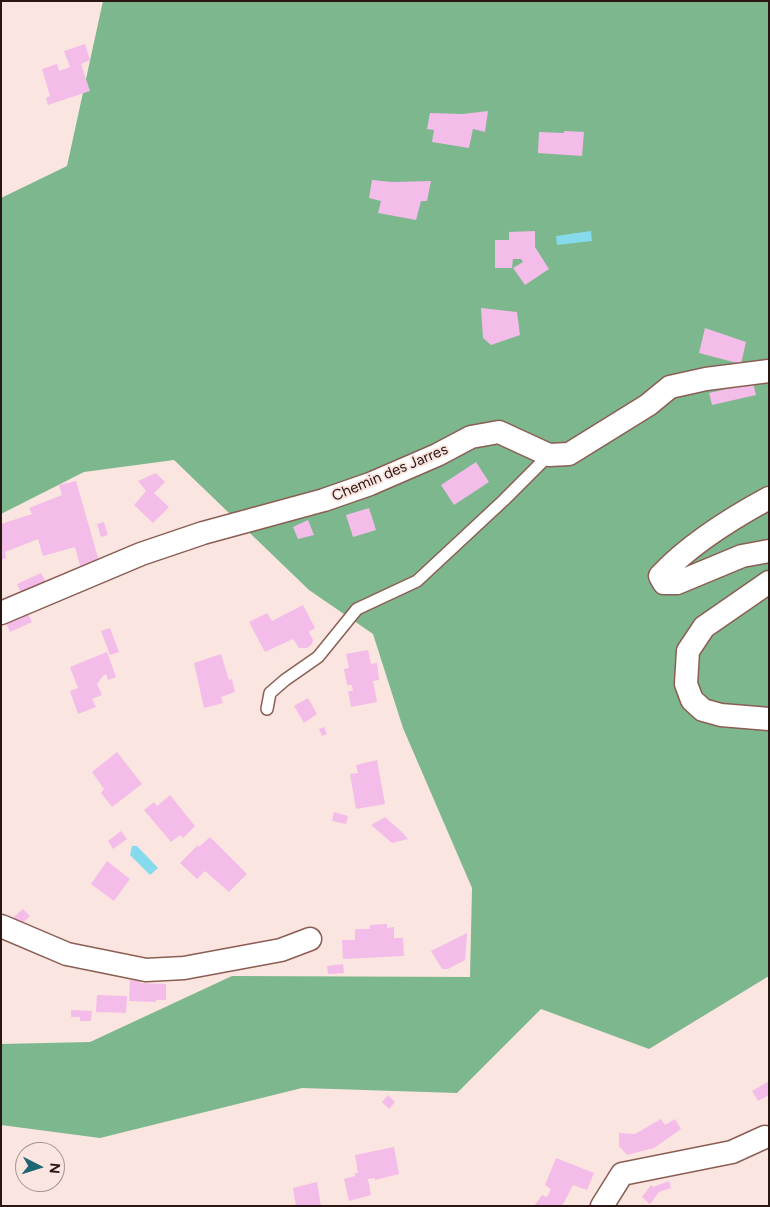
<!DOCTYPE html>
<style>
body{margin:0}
#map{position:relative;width:770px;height:1207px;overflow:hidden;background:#fbe5e0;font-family:Figtree,sans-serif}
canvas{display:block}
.frame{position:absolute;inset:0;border:2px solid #2a1713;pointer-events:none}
.north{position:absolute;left:15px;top:1142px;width:50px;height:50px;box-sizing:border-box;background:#fbe5e0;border:1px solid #a7938e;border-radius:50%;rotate:95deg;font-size:14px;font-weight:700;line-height:20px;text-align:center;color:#2a1713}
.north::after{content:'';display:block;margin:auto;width:18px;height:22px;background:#1d6673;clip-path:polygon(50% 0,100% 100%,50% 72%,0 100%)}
</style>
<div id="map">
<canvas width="770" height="1207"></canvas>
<div class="frame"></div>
<div class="north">N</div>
</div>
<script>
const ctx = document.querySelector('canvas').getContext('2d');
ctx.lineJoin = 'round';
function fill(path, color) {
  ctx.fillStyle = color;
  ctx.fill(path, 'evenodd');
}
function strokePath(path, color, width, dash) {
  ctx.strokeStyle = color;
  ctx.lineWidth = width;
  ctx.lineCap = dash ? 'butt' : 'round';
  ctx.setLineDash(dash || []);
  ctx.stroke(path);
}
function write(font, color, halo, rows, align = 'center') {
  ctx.font = font + ' Figtree,sans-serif';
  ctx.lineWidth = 4;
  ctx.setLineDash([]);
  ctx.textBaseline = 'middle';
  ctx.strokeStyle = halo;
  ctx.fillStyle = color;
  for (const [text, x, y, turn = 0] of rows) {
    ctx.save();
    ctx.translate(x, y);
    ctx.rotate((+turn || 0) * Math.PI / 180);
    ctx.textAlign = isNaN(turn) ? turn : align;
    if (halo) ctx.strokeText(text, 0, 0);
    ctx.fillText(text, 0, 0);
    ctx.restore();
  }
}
const forest = new Path2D(`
 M103,1H769V976L649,1049L541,1009L457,1093L302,1088L100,1138L1,1125V1044L90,1042L232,976L470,977L472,888L403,728L373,634L309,590L174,460L84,472L1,514V198L67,166Z`);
const water = new Path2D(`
 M591,231L592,241L557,245L556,236Z
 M132,846H137L158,868L150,875L130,855Z`);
const building = new Path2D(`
 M85,44L90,60L81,64L90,91L48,105L46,98L50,96L42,69L57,64L59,71L70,67L64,51Z
 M488,111L485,132L473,129L469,148L432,142L434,130L427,129L430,113L463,114Z
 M564,131L584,132L582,156L538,153L539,132L564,133Z
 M372,180L392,182L431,181L427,201H421L416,220L378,213L381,201L369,198Z
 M535,231V247L549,269L525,285L513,268L523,262L521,259H513L512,268H495V240H509V232Z
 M481,308L517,312L520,335L491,345L483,338Z
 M705,328L746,342L741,364L699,353Z
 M753,383L756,395L712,405L709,393Z
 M476,462L489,482L454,505L441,485Z
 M156,473L165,482L154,493L169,507L153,523L134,505L146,491L138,481Z
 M76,481L99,561L81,569L75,547L43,556L38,539L5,552L6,558L1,560V524L32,514L29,508L62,495L59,485Z
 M369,508L376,530L353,537L346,515Z
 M308,520L314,535L298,539L293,527Z
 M104,522L108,535L101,537L97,524Z
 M41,573L48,586L23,597L17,584Z
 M303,605L315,628L309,632L313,640L312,644L307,648H299L293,639L265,652L249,622L267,613L272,621Z
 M25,608L32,622L10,632L4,618Z
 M110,628L119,652L110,655L101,631Z
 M368,650L371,664L377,663L379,680L373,681L377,702L351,707L348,691H353L352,685H347L344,669L349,668L346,654Z
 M107,652L116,677L108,680L106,674L103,676L97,684L102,695L92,699L96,707L78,714L70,691L78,688L70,667Z
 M221,654L229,680L232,679L235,692L221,697L223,703L204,708L194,663Z
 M308,698L317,714L304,723L294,706Z
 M324,727L327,734L322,736L319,729Z
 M117,752L142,784L112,807L101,793L104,789L92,772Z
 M377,760L385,804L356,809L350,774L358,773L356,765Z
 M170,795L195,826L183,838L180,835L171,842L144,810L154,802L157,806Z
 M334,812L348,816L346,824L332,821Z
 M385,817L403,833L408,839L392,843L371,825Z
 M121,831L127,839L113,849L108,841Z
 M210,837L247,874L229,892L205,871L197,879L180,863L198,845L199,847Z
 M107,861L130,879L114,901L91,884Z
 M23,909L30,916L18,927L8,922Z
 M387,924V928L394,927V938H403L404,956L343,959L342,940H355V929H370V925Z
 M467,933L465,960L448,969H442L431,951Z
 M343,964L344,973L328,974L327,966Z
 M130,980L140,981V983L166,984V1000H156V1002L129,1001Z
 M97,995L127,996L126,1013L96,1012Z
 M71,1010L92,1011L91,1021H80V1017H71Z
 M769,1081V1095L758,1101L752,1091Z
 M388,1095L395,1102L389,1109L382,1102Z
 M661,1119L665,1125L675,1119L681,1129L654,1148L627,1155L619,1146V1133L635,1134Z
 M394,1147L399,1174L375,1180V1178L368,1179L371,1195L349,1201L344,1179L355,1176V1173H358L355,1155Z
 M556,1158L594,1173L587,1190L573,1185L562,1206H534L542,1195L547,1197L551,1189L545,1185Z
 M669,1181L671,1188L659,1192L650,1204L642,1197L651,1185L653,1187Z
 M317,1182L321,1206H296L293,1188Z`);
const lane = new Path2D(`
 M267,709L270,693L285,680L318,657L357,609L417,581L504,500L549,455`);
const street = new Path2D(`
 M769,498C730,519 690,544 660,576L664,583H677L742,556L769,551
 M769,582L704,627L688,651L686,684L692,700L703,710L721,715L769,719
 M1,613L141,554L203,533L324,500L370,484L437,455L471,437L499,432L549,455L569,454L648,405L670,387L706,379L769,371
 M1,926L67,954L146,970L184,968L281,950L310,939
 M602,1206L622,1174L732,1152L765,1137`);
const streetNames = [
 ["Chemin des Jarres",390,473,-23]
];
fill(forest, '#7db78e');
fill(water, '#85daec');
fill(building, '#f4bce9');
strokePath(lane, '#8b5d53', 14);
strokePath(street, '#8b5d53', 25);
strokePath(lane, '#fff', 11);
strokePath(street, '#fff', 22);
write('15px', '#2a1713', '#fbe5e0', streetNames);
</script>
